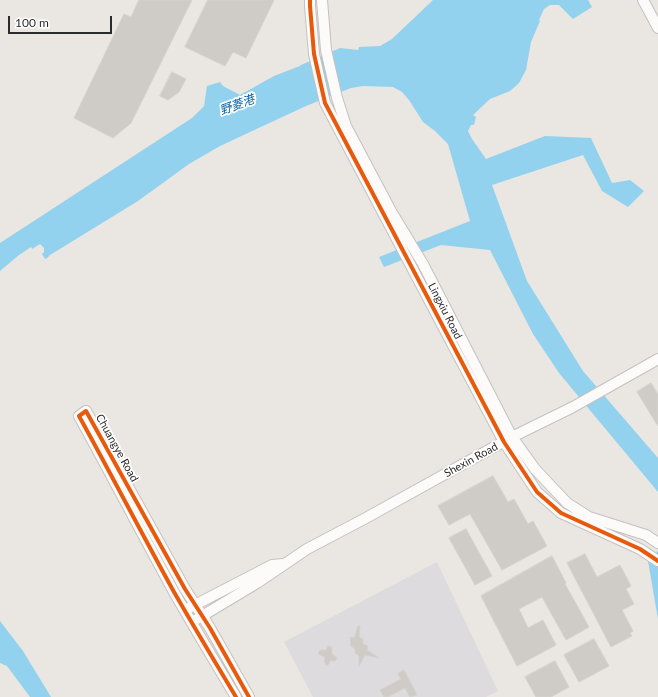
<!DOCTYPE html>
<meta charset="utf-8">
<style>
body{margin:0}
#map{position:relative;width:658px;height:697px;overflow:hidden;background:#eae6e1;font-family:Lato,sans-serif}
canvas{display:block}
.scale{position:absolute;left:8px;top:16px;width:104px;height:18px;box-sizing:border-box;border:2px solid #2b2b2b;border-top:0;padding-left:5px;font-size:12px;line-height:14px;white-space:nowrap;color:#2b2b2b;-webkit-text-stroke:3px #fff;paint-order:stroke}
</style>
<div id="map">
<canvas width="658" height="697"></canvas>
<div class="scale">100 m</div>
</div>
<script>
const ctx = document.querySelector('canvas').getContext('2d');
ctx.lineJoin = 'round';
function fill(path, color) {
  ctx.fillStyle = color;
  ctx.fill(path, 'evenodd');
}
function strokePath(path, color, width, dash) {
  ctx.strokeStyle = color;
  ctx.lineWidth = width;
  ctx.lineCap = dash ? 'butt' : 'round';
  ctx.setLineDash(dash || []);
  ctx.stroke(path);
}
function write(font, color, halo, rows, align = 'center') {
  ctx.font = font + ' Lato,"Noto Sans SC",sans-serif';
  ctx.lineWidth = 3.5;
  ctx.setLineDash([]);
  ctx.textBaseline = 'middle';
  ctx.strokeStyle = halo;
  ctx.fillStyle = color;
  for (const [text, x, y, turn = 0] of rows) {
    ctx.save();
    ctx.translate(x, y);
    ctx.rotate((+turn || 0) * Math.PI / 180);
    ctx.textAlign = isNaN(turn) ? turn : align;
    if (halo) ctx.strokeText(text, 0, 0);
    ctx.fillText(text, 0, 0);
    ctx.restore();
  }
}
const industrial = new Path2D(`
 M437,562L498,691L486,697H313L284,642Z`);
const water = new Path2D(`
 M433,0H588L592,7L573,19L559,5H550L544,9L539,20L540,21L531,42L526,70L519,83L510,91L490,99L473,115L476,117L474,125H471L468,131L472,139L486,159L545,136L591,138L612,183L630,180L644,191L628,207L602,191L583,155L492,185L527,281L583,371L658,458V492L559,373L533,334L490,250L441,245L384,267L379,257L470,221L448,144L435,131L423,122L409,100L402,92L393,87L363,86L351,88L306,106L220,146L189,164L138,201L50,255L47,258L45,259L42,254L44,252V248L40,244L32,249L31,247L19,255L0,271V243L192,118L204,106L207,86L220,82L223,86L240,95L274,76L300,66L301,65L340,48L358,50L359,47L380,46L392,39Z
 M658,551V619L648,561Z
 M0,621L23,651L51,697H30L7,666L0,663Z`);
const building = new Path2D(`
 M139,0H192L131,123L113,138L74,118L124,14L131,17Z
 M208,0H274L246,58L233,52L225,66L185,47Z
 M172,72L186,79L179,92L168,100L160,96Z
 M651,383L658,394V426L637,392Z
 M493,476L508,502L514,499L528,524L533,521L547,546L502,570L470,514L449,525L438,506Z
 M466,529L492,576L475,585L449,538Z
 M585,554L597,577L620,565L631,586L626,589L634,604L622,610L633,631L630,633L632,636L611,647L567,563Z
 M552,556L566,583L565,584L589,627L566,640L542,597L519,609L528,628L543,620L556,645L517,666L481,596Z
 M358,626H360L359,637L363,639V644L368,646L367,650L379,658L365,655L359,666V656L355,653V649L351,646L350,637L354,638Z
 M594,639L609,666L579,682L564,655Z
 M328,646L332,647V654L337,658L335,661L331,660L328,665H326L324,662L325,657L318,654L320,650H326Z
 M555,661L569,687L551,697H536L525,677Z
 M404,670L417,695L410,697L405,688L388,697H384L380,690L401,679L398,674Z`);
const minor = new Path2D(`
 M310,0V6L314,54L325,103L504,442L537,492L561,513L640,549L658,561
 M322,0L326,50L337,98L346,126L391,211L423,264L512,437L535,469L567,503L589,517L646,535L658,543
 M643,0L658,28
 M189,608L272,565L283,564
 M197,619L257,583L307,549L364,519L512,437L573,407L658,359
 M236,697C215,662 194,627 174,592C142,534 111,474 79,416L86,411L185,589L210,628L249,697`);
const cycleway = new Path2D(`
 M310,0V6L314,54L325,103L504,442L537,492L561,513L640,549L658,561
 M236,697C215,662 194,627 174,592C142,534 111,474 79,416L86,411L185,589L210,628L249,697`);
const streetNames = [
 ["Lingxiu Road",445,311,63],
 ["Chuangye Road",117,448,61],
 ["Shexin Road",471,460,-29]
];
const waterNames = [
 ["野菱港",237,105,-20]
];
fill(industrial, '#dddbdd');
fill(water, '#92d2ee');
fill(building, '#cfccc8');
strokePath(building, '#d5d2cd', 1);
strokePath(minor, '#c3c2c2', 12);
strokePath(minor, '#fcfbfa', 10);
strokePath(cycleway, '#e8590c', 4);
write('11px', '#2b2b2b', '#fff', streetNames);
write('italic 12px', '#0966a2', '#fff', waterNames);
</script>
